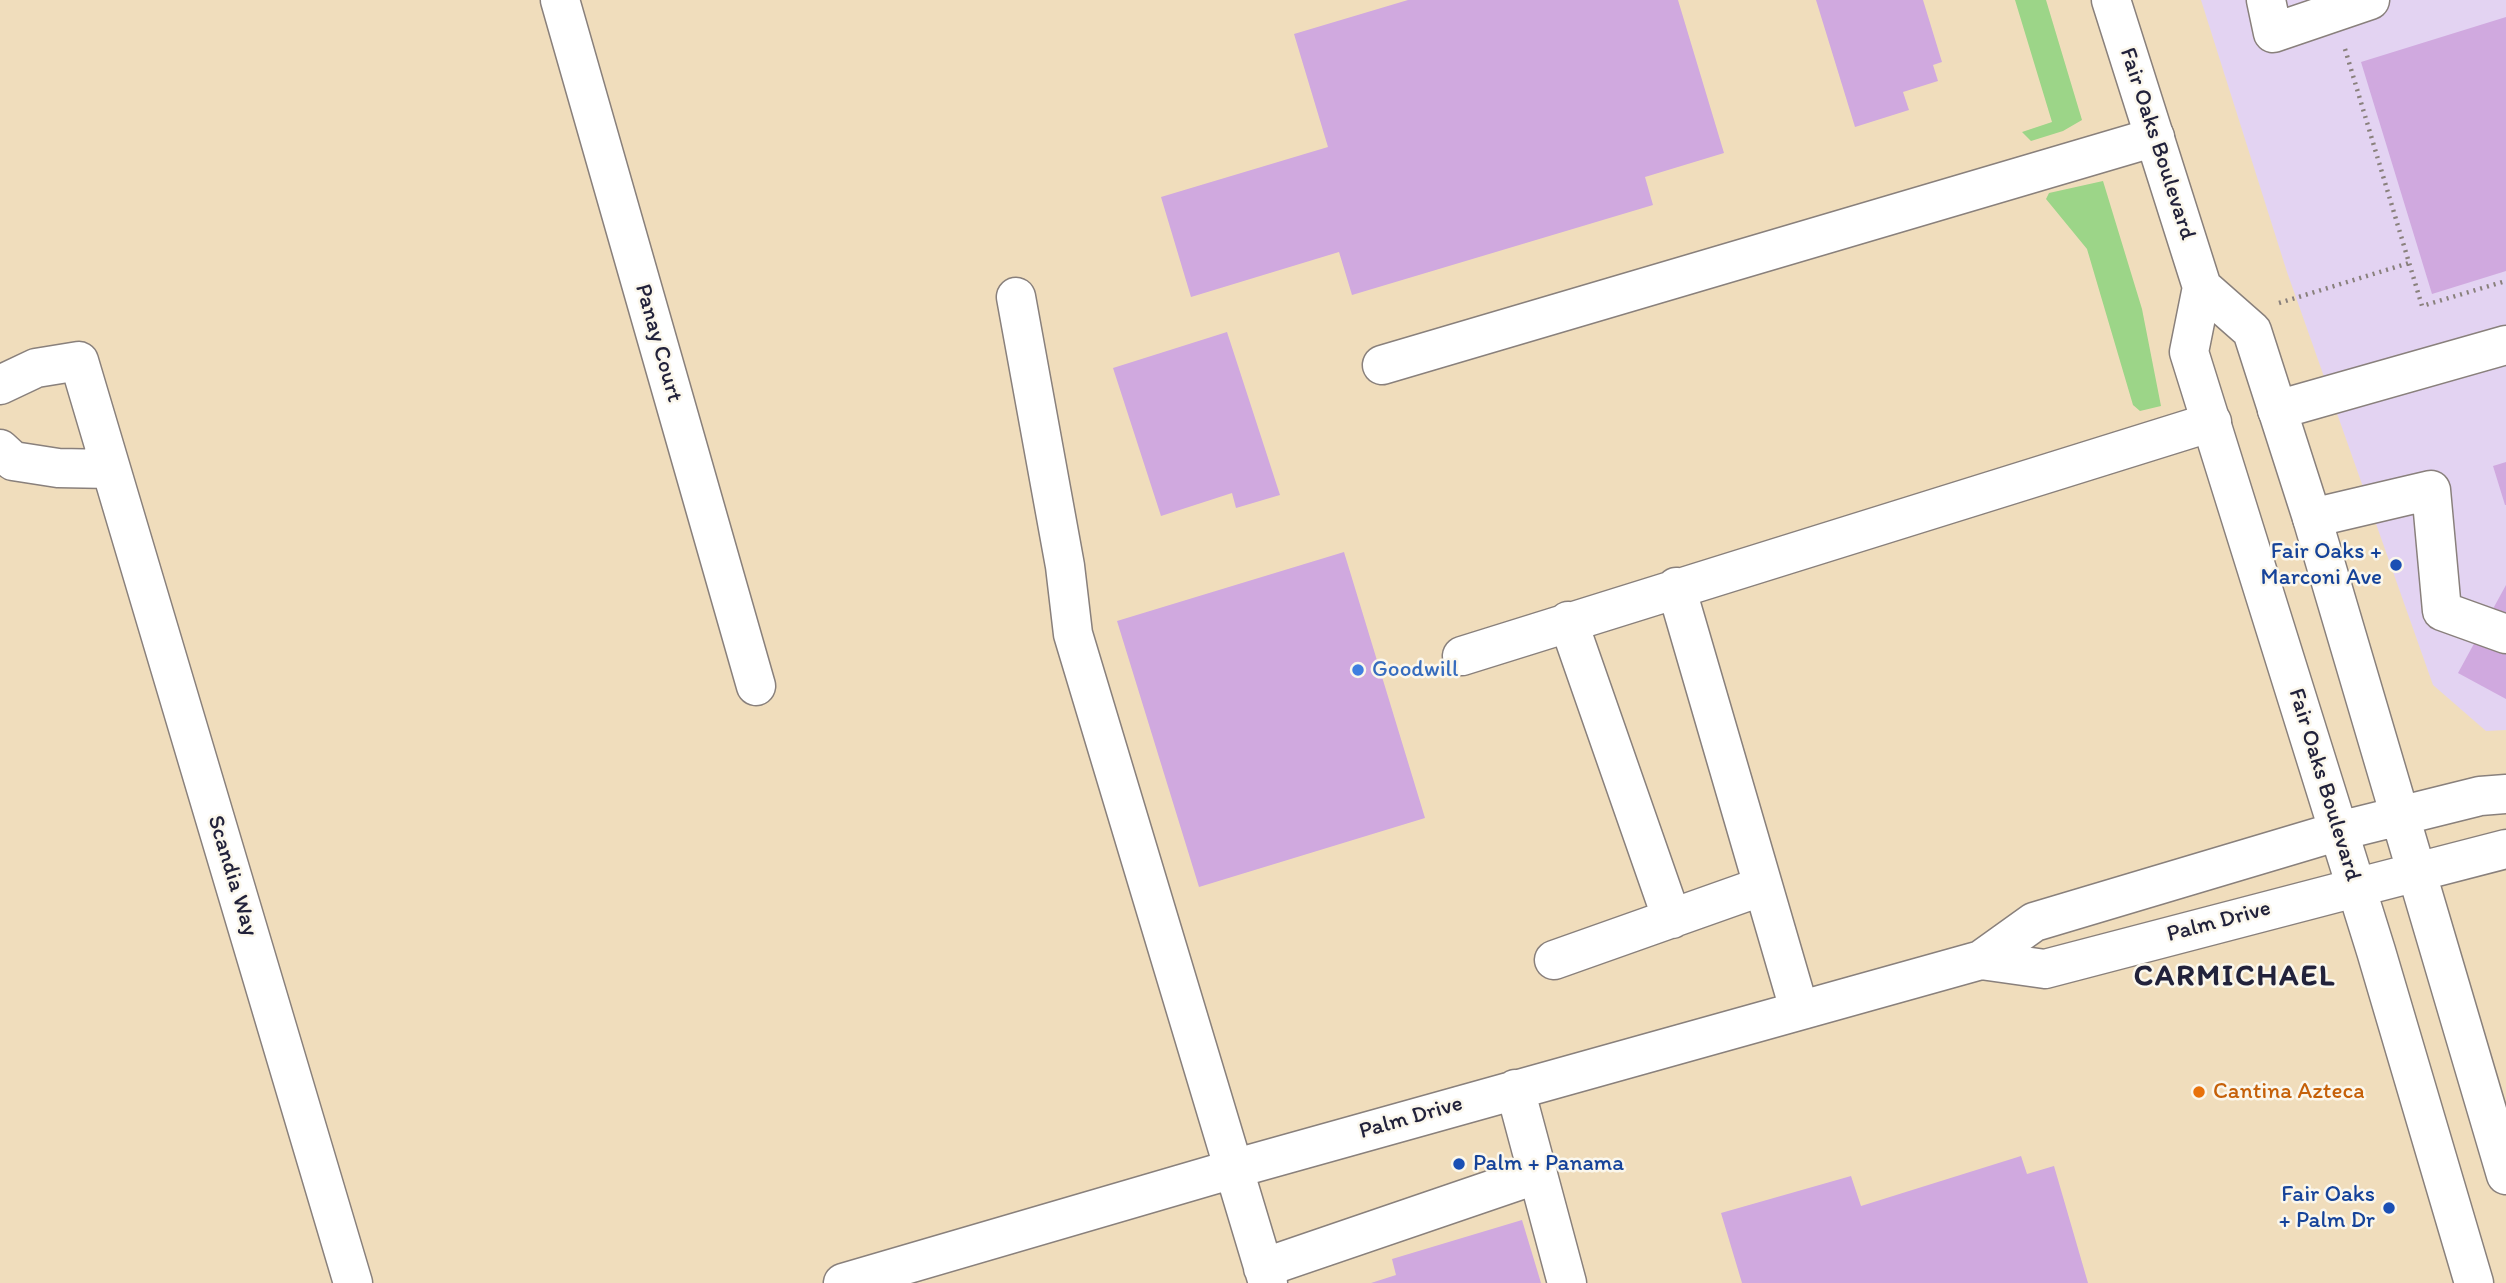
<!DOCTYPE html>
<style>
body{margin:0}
canvas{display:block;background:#f0ddbc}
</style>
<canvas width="2506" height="1283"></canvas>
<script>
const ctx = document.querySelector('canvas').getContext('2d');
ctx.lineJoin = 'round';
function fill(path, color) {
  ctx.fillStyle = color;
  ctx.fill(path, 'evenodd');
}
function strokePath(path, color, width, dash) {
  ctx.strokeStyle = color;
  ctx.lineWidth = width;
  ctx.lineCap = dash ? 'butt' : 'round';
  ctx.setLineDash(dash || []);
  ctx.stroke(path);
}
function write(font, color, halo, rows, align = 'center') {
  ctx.font = font + ' Itim,sans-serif';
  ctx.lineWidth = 5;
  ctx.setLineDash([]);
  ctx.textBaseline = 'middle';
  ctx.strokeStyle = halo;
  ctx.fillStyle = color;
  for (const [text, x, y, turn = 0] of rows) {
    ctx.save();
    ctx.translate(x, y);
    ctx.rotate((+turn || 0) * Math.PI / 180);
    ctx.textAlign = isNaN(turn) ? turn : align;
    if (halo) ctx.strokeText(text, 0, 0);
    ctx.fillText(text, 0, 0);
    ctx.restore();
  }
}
const built = new Path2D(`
 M2201,0H2506V730L2486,731L2433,685L2287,272Z`);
const green = new Path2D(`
 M2015,0H2046L2082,120L2063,131L2031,141L2022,132L2052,122Z
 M2103,181L2142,309L2161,406L2140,411L2133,405L2087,249L2046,199L2049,193Z`);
const building = new Path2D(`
 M1408,0H1678L1724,153L1645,177L1653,205L1352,295L1339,252L1191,297L1161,197L1328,147L1294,34Z
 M1816,0H1923L1942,62L1933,65L1938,81L1903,92L1909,110L1855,127Z
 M2506,17V271L2432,294L2361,62Z
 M1227,332L1280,495L1236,508L1232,493L1161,516L1113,368Z
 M2506,462V505H2505L2493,466Z
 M1344,552L1425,818L1199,887L1117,621Z
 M2506,585V699L2458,673Z
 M2021,1156L2027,1174L2054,1166L2088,1283H1742L1721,1213L1851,1176L1861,1206Z
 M1522,1220L1541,1283H1371L1396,1275L1392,1259Z`);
const path = new Path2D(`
 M2345,49L2422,306L2506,281
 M2279,303L2409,263`);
const minor = new Path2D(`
 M560,0L756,686
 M2266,0L2273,33L2370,0
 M1016,297L1065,566L1073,634L1268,1283
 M1382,365L2155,137
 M0,385L36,368L79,361L353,1283
 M2277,410L2506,345
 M0,449L13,461L58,468L111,469
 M2312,518L2431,490L2442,611L2506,634
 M1676,587L1799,1009
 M1568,621L1672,919
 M1462,656L2212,422
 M1554,960L1763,886
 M1981,960L2045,969L2355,888
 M1515,1089L1567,1283
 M1263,1268L1538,1174
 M843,1283L1233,1169L1981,960L2034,922L2339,831`);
const major = new Path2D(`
 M2111,0L2202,287L2189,352L2376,951L2474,1283
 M2202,287L2252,331L2312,518L2506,1175
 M2339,831L2480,796L2506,794
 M2355,888L2506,849`);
const markers = [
 [2396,565,7,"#1a4fb4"],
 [1358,670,7,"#3f7fe0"],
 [2199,1092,7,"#e8710a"],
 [1459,1164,7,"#1a4fb4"],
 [2389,1208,7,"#1a4fb4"]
];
const streetNames = [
 ["Fair Oaks Boulevard",2157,144,72],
 ["Panay Court",658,343,74],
 ["Fair Oaks Boulevard",2324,785,73],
 ["Scandia Way",232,876,73],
 ["Palm Drive",2219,922,-15],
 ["Palm Drive",1411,1118,-16]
];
const transitNames = [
 ["Fair Oaks +",2382,552],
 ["Marconi Ave",2382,578],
 ["Palm + Panama",1473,1164,"left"],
 ["Fair Oaks",2375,1195],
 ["+ Palm Dr",2375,1221]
];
const shopNames = [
 ["Goodwill",1372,670]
];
const foodNames = [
 ["Cantina Azteca",2213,1092]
];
const districtNames = [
 ["CARMICHAEL",2235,977]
];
fill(built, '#e3d3f2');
fill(green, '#9cd588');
fill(building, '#d0a9df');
strokePath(minor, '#89807c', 41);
strokePath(major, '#89807c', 41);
strokePath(path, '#89807c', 4.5, [2, 5]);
strokePath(minor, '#fff', 38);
strokePath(major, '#fff', 38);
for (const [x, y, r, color] of markers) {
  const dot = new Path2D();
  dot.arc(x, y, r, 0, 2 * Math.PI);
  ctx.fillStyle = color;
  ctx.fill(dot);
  strokePath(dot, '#fbf7ec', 2.5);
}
write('23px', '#22223b', '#fbf7ec', streetNames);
write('23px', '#164399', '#fbf7ec', transitNames, 'right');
write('23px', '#366cbe', '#fbf7ec', shopNames, 'left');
write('23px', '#c56008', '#fbf7ec', foodNames, 'left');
ctx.letterSpacing = '2px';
write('bold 30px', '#22223b', '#fbf7ec', districtNames);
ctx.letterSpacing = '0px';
</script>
